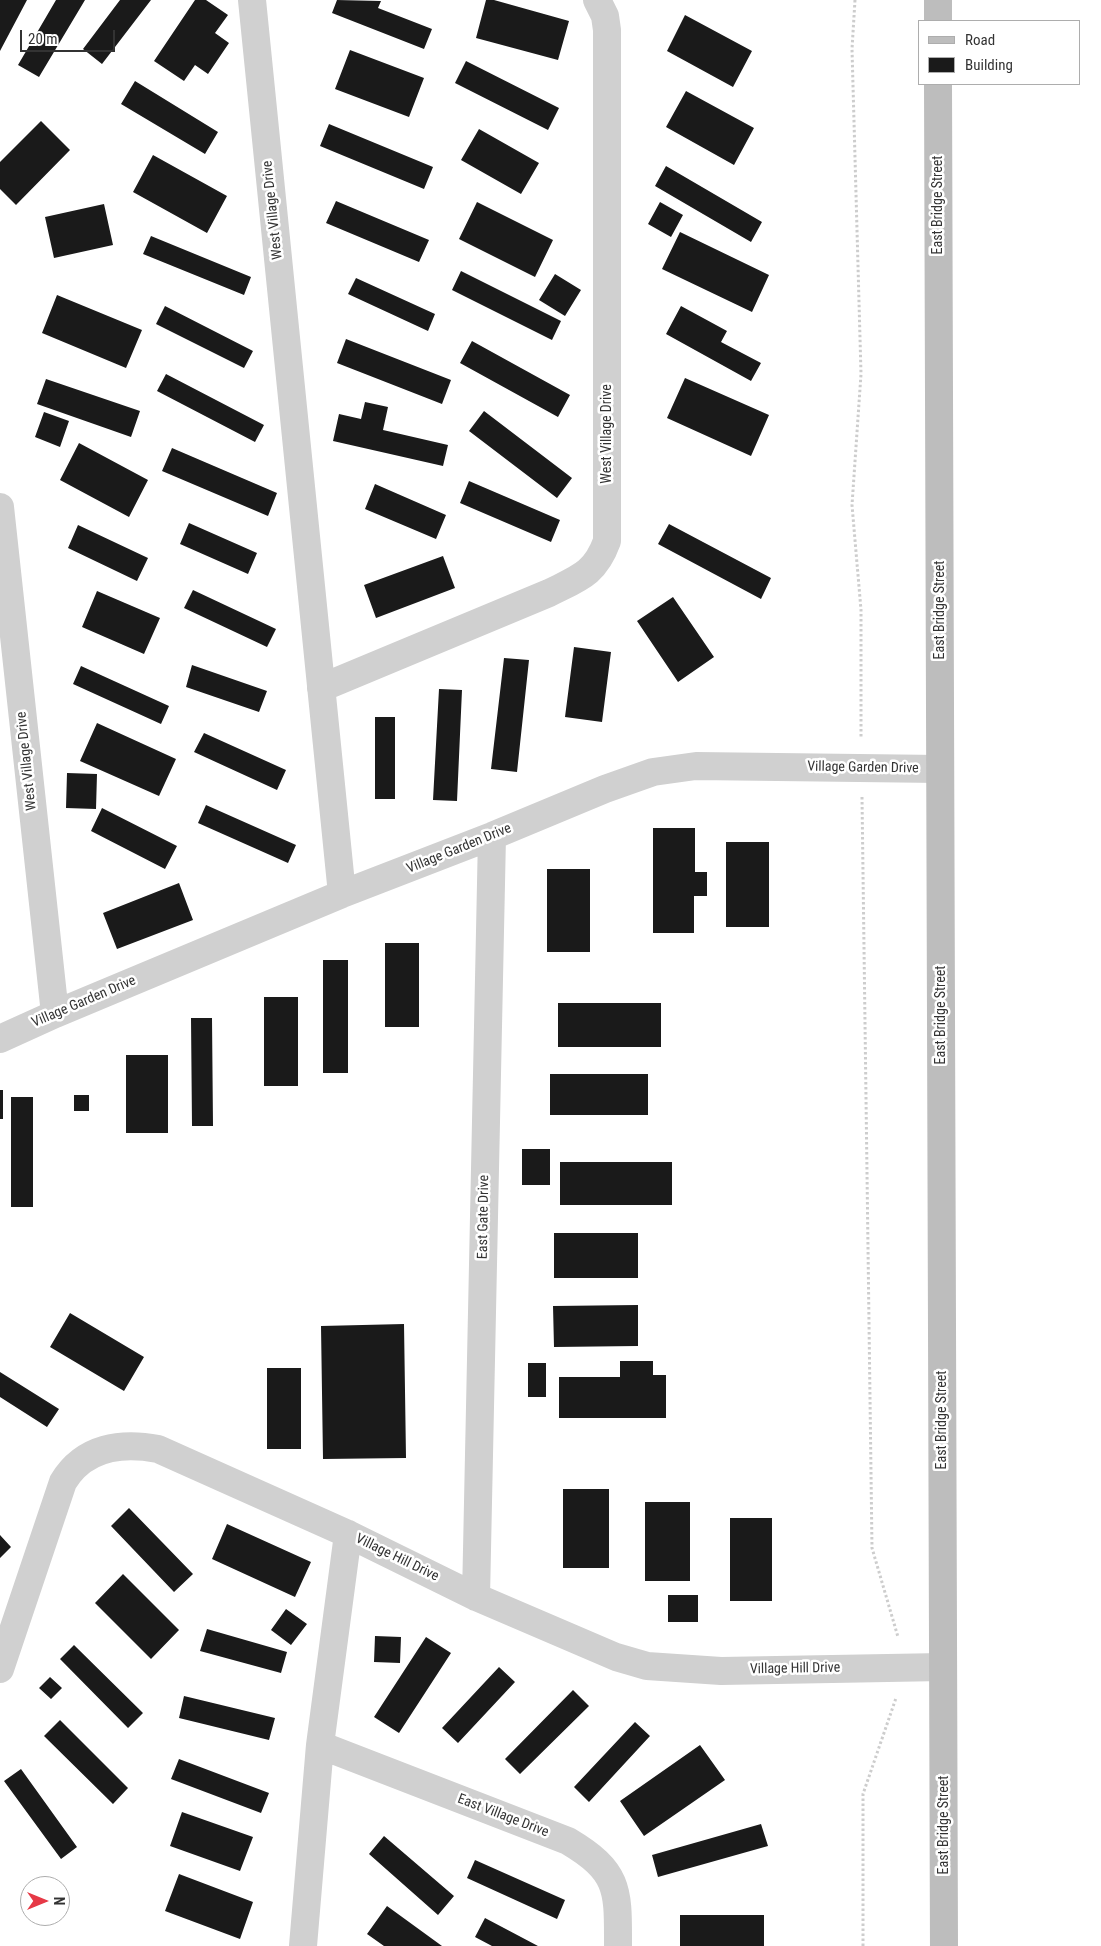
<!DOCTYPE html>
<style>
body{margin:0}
#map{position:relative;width:1101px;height:1946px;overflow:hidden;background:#fff;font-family:"Roboto Condensed",sans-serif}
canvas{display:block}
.legend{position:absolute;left:918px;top:20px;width:162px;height:65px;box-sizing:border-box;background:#fff;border:1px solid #adadad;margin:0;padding:6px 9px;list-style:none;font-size:15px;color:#333}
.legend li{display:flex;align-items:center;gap:10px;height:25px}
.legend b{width:25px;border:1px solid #adadad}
.north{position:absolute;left:20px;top:1876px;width:50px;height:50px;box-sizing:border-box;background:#fff;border:1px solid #adadad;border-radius:50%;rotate:90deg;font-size:14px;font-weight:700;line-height:20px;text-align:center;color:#333}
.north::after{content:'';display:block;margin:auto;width:18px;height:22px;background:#e63946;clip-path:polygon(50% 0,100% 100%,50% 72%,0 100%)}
.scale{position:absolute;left:20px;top:30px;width:95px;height:22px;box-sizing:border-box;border:2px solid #333;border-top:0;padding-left:6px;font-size:15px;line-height:18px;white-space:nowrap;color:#333;-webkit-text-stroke:4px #fff;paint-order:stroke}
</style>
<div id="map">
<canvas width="1101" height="1946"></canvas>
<ul class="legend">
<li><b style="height:6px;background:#bdbdbd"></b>Road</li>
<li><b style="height:14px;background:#1a1a1a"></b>Building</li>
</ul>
<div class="north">N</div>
<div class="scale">20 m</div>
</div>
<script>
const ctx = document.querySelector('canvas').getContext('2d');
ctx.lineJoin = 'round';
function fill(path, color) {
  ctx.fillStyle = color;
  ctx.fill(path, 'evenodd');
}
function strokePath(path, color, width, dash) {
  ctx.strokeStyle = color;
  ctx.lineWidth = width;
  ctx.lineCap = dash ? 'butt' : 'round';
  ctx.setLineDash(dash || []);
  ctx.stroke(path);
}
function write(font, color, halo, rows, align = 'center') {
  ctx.font = font + ' "Roboto Condensed",sans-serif';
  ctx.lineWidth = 5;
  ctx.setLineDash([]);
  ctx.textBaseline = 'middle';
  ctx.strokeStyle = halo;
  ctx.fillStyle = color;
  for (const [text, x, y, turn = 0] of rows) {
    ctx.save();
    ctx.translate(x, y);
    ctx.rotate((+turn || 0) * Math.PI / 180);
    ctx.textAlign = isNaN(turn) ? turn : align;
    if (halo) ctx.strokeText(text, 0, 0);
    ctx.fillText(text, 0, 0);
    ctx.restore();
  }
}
const building = new Path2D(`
 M0,0H27L0,51Z
 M56,0H85L39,77L18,65Z
 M120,0H151L102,64L83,49Z
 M195,0H206L228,15L215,33L229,43L208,74L195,65L184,81L154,61Z
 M337,0L381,1L378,8L432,29L424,49L332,13Z
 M486,0H494L569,21L558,60L476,38Z
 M685,15L752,51L733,87L667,51Z
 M350,50L424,78L409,117L335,89Z
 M466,61L559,108L548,130L455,83Z
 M135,81L218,132L205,154L121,104Z
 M686,91L754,128L734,165L666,127Z
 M41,121L70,150L16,205L0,189V162Z
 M329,124L433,167L424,189L320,146Z
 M479,129L539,163L521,194L461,160Z
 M153,155L227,196L207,233L133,192Z
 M666,166L762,222L751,242L655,186Z
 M336,201L429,240L419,262L326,223Z
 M477,202L553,240L535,277L459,239Z
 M660,202L683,215L671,237L648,224Z
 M104,204L113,245L54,258L45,217Z
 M680,232L769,275L752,312L662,269Z
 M151,236L251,277L244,295L143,254Z
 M461,271L561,321L552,340L452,290Z
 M555,274L581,290L565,316L539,300Z
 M356,278L435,314L428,331L348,294Z
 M57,295L142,330L126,368L42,333Z
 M165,306L253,351L244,368L156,324Z
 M681,306L727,331L721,342L761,363L751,381L666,334Z
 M346,339L451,380L442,404L337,363Z
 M472,341L570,395L558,417L460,363Z
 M166,374L264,425L255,442L157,391Z
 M685,378L769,415L751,456L667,418Z
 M46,379L140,411L131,437L37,404Z
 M365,402L388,407L383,430L448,445L443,466L333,441L339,414L361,419Z
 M484,411L572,478L557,498L469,431Z
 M44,412L69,421L60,447L35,437Z
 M79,443L148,480L129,517L60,480Z
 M172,448L277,493L268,516L162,471Z
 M469,481L560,520L551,542L460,503Z
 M375,484L446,515L436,539L365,509Z
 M189,523L257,553L248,574L180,544Z
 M669,524L771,578L761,599L658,544Z
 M78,525L148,558L137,581L68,548Z
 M443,556L455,588L376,618L364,585Z
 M193,590L276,629L267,647L184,608Z
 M97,591L160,618L144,654L82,627Z
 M673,597L714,657L678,682L637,621Z
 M574,647L611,652L602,722L565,717Z
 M504,658L529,660L517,772L491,769Z
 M192,665L267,691L259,712L186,687Z
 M81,666L169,706L161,724L73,684Z
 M439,689L462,690L457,801L433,800Z
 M375,717H395V799H375Z
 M97,723L176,759L159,796L80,761Z
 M204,733L286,770L277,790L194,752Z
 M67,773L97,774L96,809L66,808Z
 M206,805L296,845L288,863L198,823Z
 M102,808L177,846L165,869L91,831Z
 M653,828H695V872H707V896H694V933H653Z
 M726,842H769V927H726Z
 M547,869H590V952H547Z
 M179,883L193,920L117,949L103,913Z
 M385,943H419V1027H385Z
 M323,960H348V1073H323Z
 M264,997H298V1086H264Z
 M558,1003H661V1047H558Z
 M191,1018H212L213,1126H192Z
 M126,1055H168V1133H126Z
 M550,1074H648V1115H550Z
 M0,1090H3V1119H0Z
 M74,1095H89V1111H74Z
 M11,1097H33V1207H11Z
 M522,1149H550V1185H522Z
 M560,1162H672V1205H560Z
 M554,1233H638V1278H554Z
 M638,1305V1346L554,1347L553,1306Z
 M70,1313L144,1357L124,1391L50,1347Z
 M404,1324L406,1458L323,1459L321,1326Z
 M620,1361H653V1375H666V1418H559V1377H620Z
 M528,1363H546V1397H528Z
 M267,1368H301V1449H267Z
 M0,1372L59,1409L47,1427L0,1397Z
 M563,1489H609V1568H563Z
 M645,1502H690V1581H645Z
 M129,1508L193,1574L174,1592L111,1526Z
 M730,1518H772V1601H730Z
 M227,1524L311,1562L295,1597L212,1559Z
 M0,1535L11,1547L0,1558Z
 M123,1574L179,1630L151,1659L95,1603Z
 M668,1595H698V1622H668Z
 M286,1609L307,1624L291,1645L271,1630Z
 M207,1629L287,1652L281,1673L200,1651Z
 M375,1636L401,1637L400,1663L374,1662Z
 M426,1637L451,1653L399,1733L374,1717Z
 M74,1645L143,1713L128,1728L60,1659Z
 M499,1667L515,1682L458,1743L442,1728Z
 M50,1677L62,1688L51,1699L39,1688Z
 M573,1690L589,1706L520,1774L505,1759Z
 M184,1696L275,1718L269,1740L179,1718Z
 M60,1720L128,1788L113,1804L44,1736Z
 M635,1722L650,1736L589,1802L574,1787Z
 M700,1745L725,1780L644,1836L620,1801Z
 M179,1759L269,1793L261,1813L171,1779Z
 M21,1769L77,1847L61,1859L4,1781Z
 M182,1812L253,1837L240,1871L170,1846Z
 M761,1824L768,1846L658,1877L652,1855Z
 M384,1836L454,1896L438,1915L369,1854Z
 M475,1860L565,1900L557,1919L467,1878Z
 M179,1874L253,1902L240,1939L165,1911Z
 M387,1906L442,1946H384L367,1934Z
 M680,1915H764V1946H680Z
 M485,1918L538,1946H492L475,1937Z`);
const path = new Path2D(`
 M855,0L852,49L861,374L852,505L861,610V738
 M862,797L872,1548L898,1637
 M863,1946V1794L896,1698`);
const minor = new Path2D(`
 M252,0L342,894
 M0,507L55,1014
 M321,688L549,593C579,578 595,574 607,541V30L605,16L597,0
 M0,1039L55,1014L342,894L492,836L605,789L653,772L696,766L940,769
 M476,1597L492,836
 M0,1669L63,1482C84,1447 121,1442 158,1449L348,1534L476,1597L616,1657L647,1666L721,1671L943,1667
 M320,1745L348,1534
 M303,1946L320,1745L568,1841C620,1872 618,1890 618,1946`);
const secondary = new Path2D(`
 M938,0V21
 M938,84L944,1946`);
const streetNames = [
 ["East Bridge Street",938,205,-90],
 ["West Village Drive",273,210,-96],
 ["West Village Drive",607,434,-90],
 ["East Bridge Street",940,610,-90],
 ["West Village Drive",27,761,-96],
 ["Village Garden Drive",863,768,1],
 ["Village Garden Drive",459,849,-22],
 ["Village Garden Drive",84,1002,-23],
 ["East Bridge Street",941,1015,-90],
 ["East Gate Drive",484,1217,-89],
 ["East Bridge Street",942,1420,-90],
 ["Village Hill Drive",397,1558,26],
 ["Village Hill Drive",795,1669,-1],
 ["East Village Drive",503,1816,21],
 ["East Bridge Street",944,1825,-90]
];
fill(building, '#1a1a1a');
strokePath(path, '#cdcdcd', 3, [2.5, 2.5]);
strokePath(minor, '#d0d0d0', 28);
strokePath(secondary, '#bdbdbd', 28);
write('14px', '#333', '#fff', streetNames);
</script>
